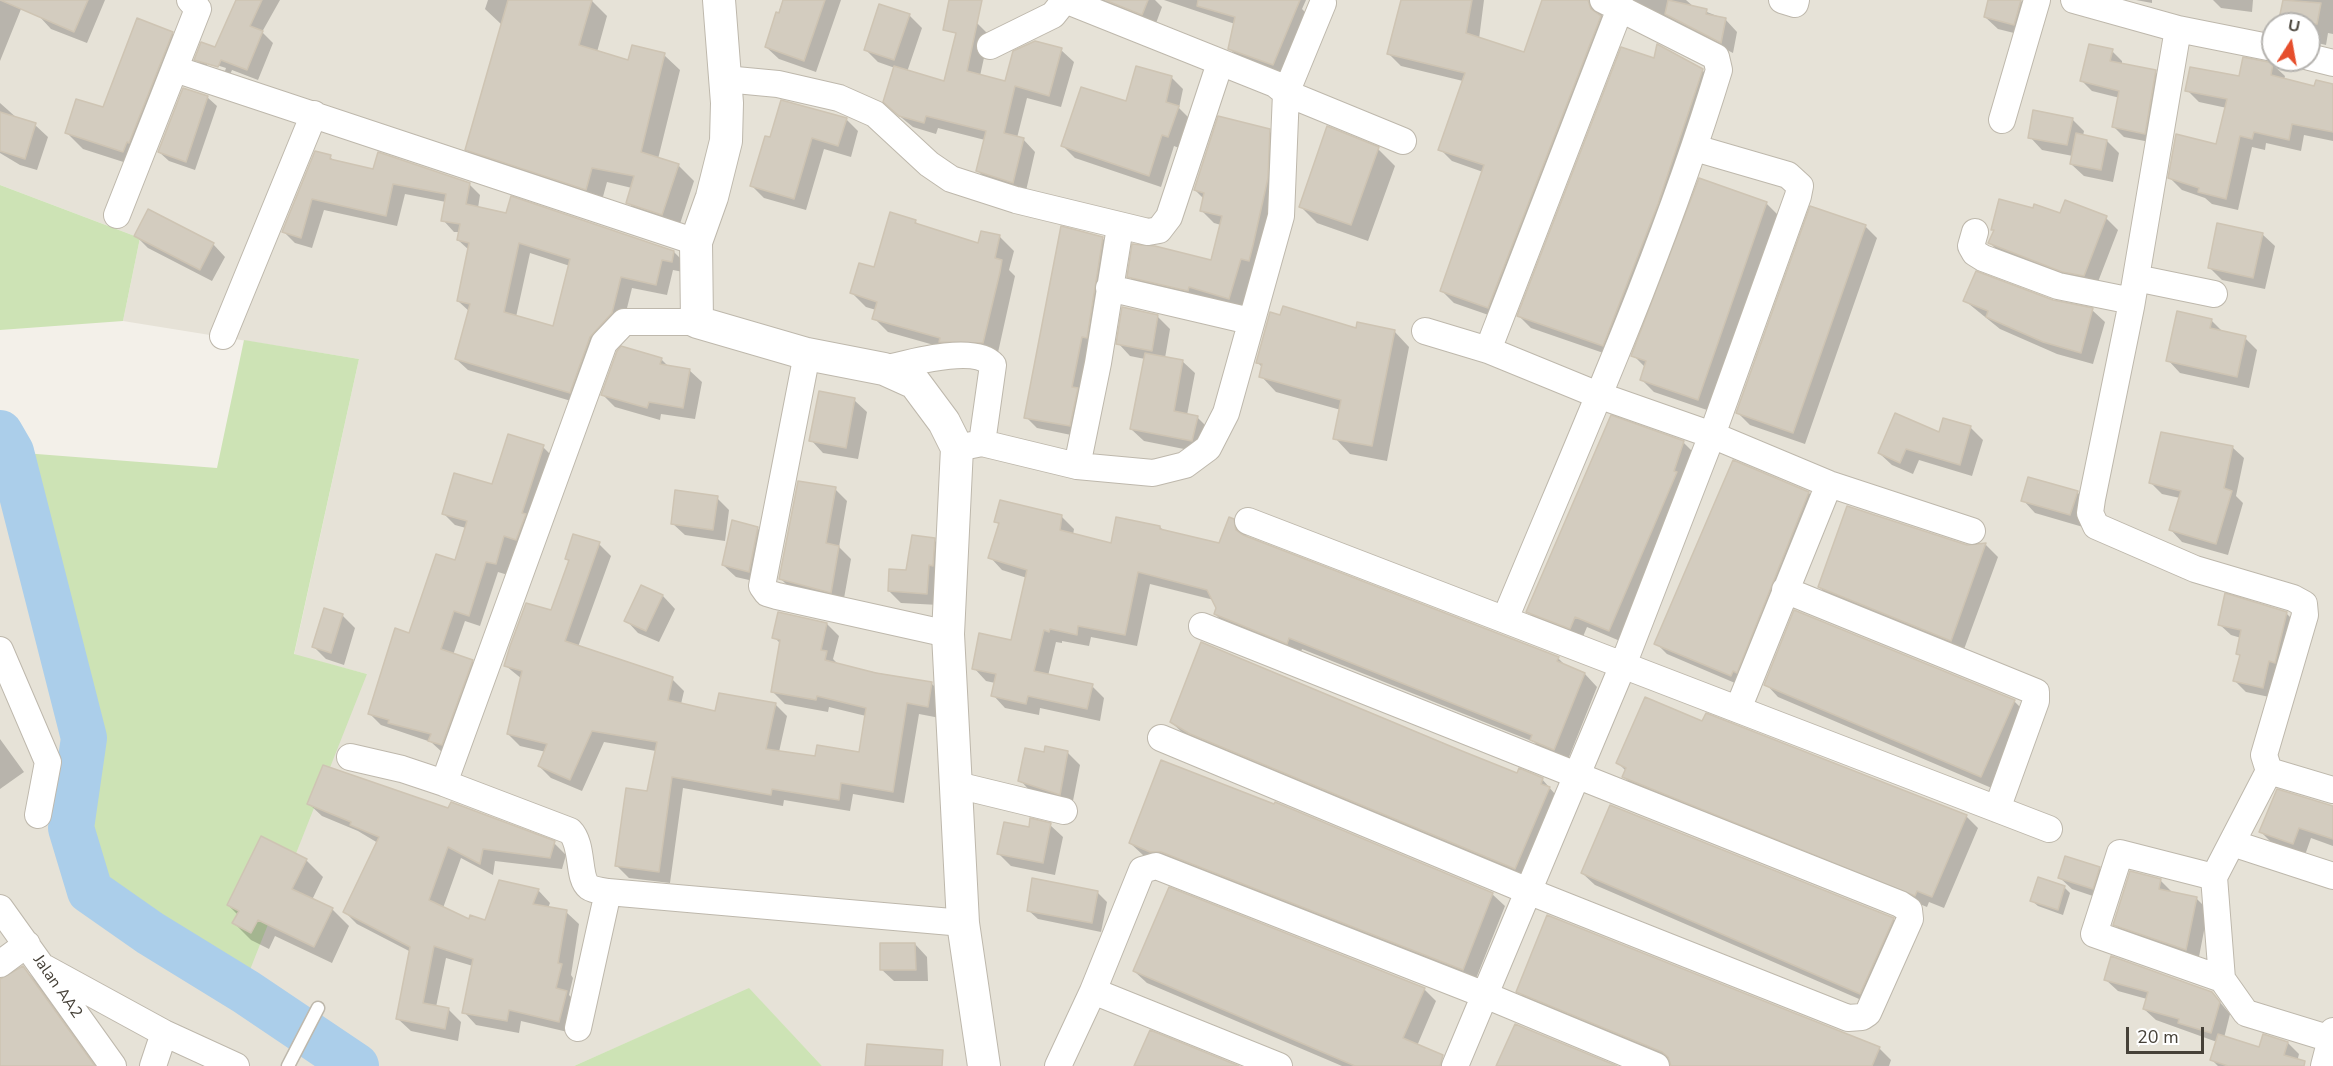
<!DOCTYPE html>
<style>
body{margin:0}
#map{position:relative;width:2333px;height:1066px;overflow:hidden;background:#f3f0e9;font-family:"Nunito Sans",sans-serif}
canvas{display:block}
.north{position:absolute;left:2261px;top:12px;width:60px;height:60px;box-sizing:border-box;background:#fff;border:2px solid #b5b3af;border-radius:50%;rotate:11deg;font-size:16px;font-weight:700;line-height:24px;text-align:center;color:#464138}
.north::after{content:'';display:block;margin:auto;width:21px;height:27px;background:#e64e2c;clip-path:polygon(50% 0,100% 100%,50% 72%,0 100%)}
.scale{position:absolute;left:2126px;top:1027px;width:78px;height:27px;box-sizing:border-box;border:3px solid #464138;border-top:0;padding-left:8px;font-size:18px;line-height:21px;white-space:nowrap;color:#464138;-webkit-text-stroke:4px #fff;paint-order:stroke}
</style>
<div id="map">
<canvas width="2333" height="1066"></canvas>
<div class="north">U</div>
<div class="scale">20 m</div>
</div>
<script>
const ctx = document.querySelector('canvas').getContext('2d');
ctx.lineJoin = 'round';
function fill(path, color) {
  ctx.fillStyle = color;
  ctx.fill(path, 'evenodd');
}
function strokePath(path, color, width, dash) {
  ctx.strokeStyle = color;
  ctx.lineWidth = width;
  ctx.lineCap = dash ? 'butt' : 'round';
  ctx.setLineDash(dash || []);
  ctx.stroke(path);
}
function write(font, color, halo, rows, align = 'center') {
  ctx.font = font + ' "Nunito Sans",sans-serif';
  ctx.lineWidth = 5;
  ctx.setLineDash([]);
  ctx.textBaseline = 'middle';
  ctx.strokeStyle = halo;
  ctx.fillStyle = color;
  for (const [text, x, y, turn = 0] of rows) {
    ctx.save();
    ctx.translate(x, y);
    ctx.rotate((+turn || 0) * Math.PI / 180);
    ctx.textAlign = isNaN(turn) ? turn : align;
    if (halo) ctx.strokeText(text, 0, 0);
    ctx.fillText(text, 0, 0);
    ctx.restore();
  }
}
const residential = new Path2D(`
 M0,0H2333V1066H822L749,989L574,1066H0V433L11,452L84,738L71,828L367,674L294,655L359,359L123,321L140,238L0,185ZM2273,24H2309V60H2273Z`);
const green = new Path2D(`
 M0,185L140,238L123,321L0,330Z
 M244,340L359,359L294,654L367,674L242,990L90,891L71,828L84,738L11,452L217,468Z
 M749,988L822,1066H574Z`);
const shadow = new Path2D(`
 M0,0H19L23,4L0,61Z
 M46,0H105L87,43L51,29L39,16Z
 M238,0H280L262,32L273,43L258,80L232,70L229,77L207,70L196,59L215,49ZM207,62L226,68L225,71L207,66Z
 M488,0H591L607,16L597,52L629,62L664,55L680,70L658,159L678,165L694,181L678,230L643,218L628,202L632,188L607,182L601,204L482,165L467,149L502,25L485,9Z
 M783,0H841L816,72L779,59L766,47Z
 M1090,0H1155L1162,7L1155,26Z
 M1164,0H1306L1302,9L1309,16L1285,76L1241,60L1229,48L1235,24Z
 M1402,0H1484L1479,39L1525,54L1543,0H1610L1602,5V19L1612,29L1500,319L1454,303L1442,291L1483,172L1452,161L1440,149L1463,81L1401,66L1389,54Z
 M1627,0H1686L1694,7L1725,19L1737,32L1733,53L1648,10L1640,4Z
 M1989,0L2021,1L2033,13L2026,36L1998,29L1985,17Z
 M2136,0H2152V3Z
 M2213,0H2253L2252,12L2221,8Z
 M2284,0H2333V34L2328,33L2326,45L2309,41V24H2279Z
 M880,6L910,16L922,28L907,72L945,83L977,23L989,35L980,76L1006,83L1061,50L1074,62L1061,107L1027,98L1017,138L1023,139L1035,152L1025,195L990,183L978,171L985,140L938,128L936,134L913,127L897,114L895,68L878,62L865,49Z
 M172,33L188,49L139,167L83,149L67,133L104,109Z
 M1658,47L1703,71L1715,83L1615,357L1531,328L1519,316L1655,60Z
 M2112,51L2122,61V65L2155,72L2166,82L2155,143L2124,137L2114,127L2120,98L2092,91L2081,80Z
 M2272,64L2285,76L2284,80L2316,88L2333,85V141L2304,135L2301,151L2266,143L2265,150L2252,147L2238,210L2212,204L2205,198L2182,190L2170,178L2217,146L2227,108L2199,102L2187,90L2240,78Z
 M1171,77L1183,89L1179,108L1190,119L1179,148L1174,146L1161,187L1075,158L1063,146L1127,102Z
 M207,97L217,106L195,170L169,161L159,152Z
 M0,103L18,119L35,125L48,137L37,170L20,165L0,153Z
 M846,119L858,131L851,157L824,149L806,210L764,198L752,186L771,139Z
 M2072,119L2084,131L2083,136L2107,141L2119,153L2113,182L2084,176L2071,164L2073,156L2042,150L2030,137Z
 M1269,131L1281,143L1279,191L1241,310L1141,289L1129,276L1212,261L1221,225L1214,223L1202,211L1204,199L1195,190Z
 M1378,149L1395,166L1368,241L1317,223L1300,206Z
 M330,157L335,162L374,171L469,184L480,195L478,208L674,252L685,263L683,272L673,270L667,295L632,288L623,324L581,404L468,370L456,359L470,312L458,301L469,250L458,240L460,232H454L443,220L446,202L405,194L397,226L324,210L312,248L295,243L284,232ZM530,253L570,266L554,328L516,317Z
 M1766,203L1778,215L1710,411L1654,392L1642,380L1646,368L1633,355Z
 M2061,215L2106,218L2118,230L2096,287L2002,255L1990,243L1995,232L1992,229Z
 M915,221L920,227L979,245L982,233L1000,237L1014,251L1009,270L1015,276L997,357L948,349L888,332L874,318L876,310L866,307L852,293Z
 M1865,226L1877,238L1805,444L1750,425L1738,413Z
 M2262,234L2275,246L2265,289L2222,280L2209,267Z
 M136,236L213,244L225,257L212,281L148,248Z
 M1102,238L1114,249L1081,437L1037,428L1026,417Z
 M1964,300L2052,302L2092,310L2105,322L2093,364L2057,354L2000,329Z
 M1157,316L1170,329L1165,358L1182,361L1195,373L1187,415L1197,417L1209,429L1204,453L1144,441L1131,429L1145,359L1130,356L1118,343Z
 M2211,320L2224,333L2245,338L2257,350L2249,388L2180,373L2168,360Z
 M1357,330L1394,331L1409,347L1387,461L1350,454L1335,438L1341,410L1276,392L1261,376L1263,368L1257,362Z
 M661,359L669,367L689,370L702,382L695,419L661,414L660,420L615,407L603,395Z
 M854,400L867,412L858,459L823,453L811,440Z
 M1970,427L1983,440L1972,476L1919,460L1913,474L1892,465L1879,453Z
 M1683,442L1695,454L1620,641L1587,627L1582,639L1539,623L1528,612Z
 M543,447L554,458L528,550L516,546L508,575L498,572L480,626L465,621L453,655L472,661L483,672L453,756L442,752L431,742L381,725L370,714L409,635L456,562L466,528L455,525L443,513L493,486Z
 M2232,447L2244,458L2236,496L2243,503L2228,555L2182,542L2171,530L2180,498L2162,494L2151,483Z
 M1734,462L1809,493L1820,505L1742,686L1667,654L1656,643Z
 M835,489L847,501L839,547L851,559L843,604L793,591L780,578Z
 M2077,492L2089,504L2083,527L2035,513L2023,500Z
 M717,498L729,510L725,541L685,535L672,523Z
 M1061,516L1074,529L1073,535L1112,544L1160,527L1165,532L1220,545L1233,520L1246,533L1247,538L1558,658L1567,667L1585,674L1597,687L1567,762L1544,753L1534,742L1302,649L1300,655L1228,627L1215,614L1218,608L1214,600L1150,584L1137,646L1091,637L1089,646L1062,641V643L1056,642L1048,676L1092,686L1104,698L1100,721L1040,708L1039,715L1005,708L993,695L995,683L986,681L974,668L1012,642L1027,578L1002,570L990,557L1000,525L996,522Z
 M757,528L770,540L762,583L736,577L723,565Z
 M934,540L946,552L939,605L901,603L889,591Z
 M599,544L611,556L578,647L672,679L684,691L681,704L716,712L775,704L787,716L779,752L816,758L860,753L866,716L829,707L828,712L785,704L773,692L781,644L774,637L827,624L839,636L833,659L839,665L932,684L944,696L940,718L919,714L904,803L853,794L850,811L784,800L783,806L683,788L670,883L629,878L617,866L648,793L656,751L604,742L582,791L551,778L539,766L546,752L520,746L508,734L522,679L506,666L552,612L570,562L566,559Z
 M1986,545L1998,557L1963,652L1832,599L1819,587L1967,547Z
 M642,587L663,596L675,609L659,642L638,633L626,620Z
 M2286,613L2297,624L2274,698L2246,692L2235,681L2241,657L2237,653L2241,638L2231,635L2219,624Z
 M343,616L355,628L344,665L326,659L314,647Z
 M1766,684L2014,701L2026,713L1994,789L1778,697Z
 M1171,722L1542,779L1561,801L1527,880L1184,734Z
 M1703,723L1966,816L1978,828L1944,908L1929,902L1927,907L1636,789L1624,777L1626,771L1618,763Z
 M0,739L24,772L0,789Z
 M1068,753L1080,765L1072,806L1032,793L1020,780Z
 M309,804L449,809L554,843L566,855L562,869L495,861L493,875L461,858L443,908L470,921L486,922L538,890L550,903L548,908L566,912L579,924L571,975L573,978L569,995L578,1004L572,1033L521,1021L519,1033L476,1025L464,1012L473,966L446,958L436,1007L449,1010L461,1022L458,1041L411,1031L398,1019L411,952L357,924L344,911L378,843L358,831L322,816Z
 M2329,806H2333V846L2311,838L2305,855L2272,843L2260,831Z
 M1050,825L1063,837L1055,875L1011,866L999,854L1030,829Z
 M261,838L306,860L323,877L312,900L332,909L349,926L332,963L275,936L269,949L251,940L234,923L238,915L228,905Z
 M1130,843L1492,894L1505,906L1475,981L1164,864L1143,855Z
 M2099,868L2111,881L2105,900L2072,889L2059,877Z
 M1582,873L1893,919L1905,932L1873,1005L1595,885Z
 M2160,880L2173,893L2196,898L2208,910L2198,962L2127,937L2114,924Z
 M2064,887L2070,893L2063,915L2038,906L2032,901Z
 M1098,893L1107,902L1101,932L1038,919L1028,910Z
 M915,944L927,957L928,981H894L881,969Z
 M23,968L35,980L96,1066H0V979Z
 M1134,971L1424,989L1436,1001L1417,1046L1435,1053L1447,1066H1342L1147,983Z
 M2106,980L2212,993L2230,1014L2224,1038L2260,1049L2288,1043L2299,1054L2297,1062L2304,1066H2218L2212,1060L2217,1042L2156,1020L2144,1009L2147,999L2118,991Z
 M1518,991L1879,1048L1891,1060L1889,1066H1672V1062L1530,1004Z`);
const river = new Path2D(`
 M0,433L11,452L84,738L71,828L90,891L150,933L246,992L356,1066`);
const building = new Path2D(`
 M0,0H88L74,32Z
 M236,0H262L250,26L263,31L247,70L221,60L218,67L194,60L201,42L215,47Z
 M508,0H592L579,45L628,60L632,45L665,53L641,152L679,164L662,215L626,203L634,176L592,168L586,190L465,150Z
 M783,0H825L804,61L765,47L776,12L779,13Z
 M949,0H982L967,71L1005,81L1013,51L1035,41L1062,48L1049,96L1015,86L1004,133L1024,138L1013,183L976,171L986,131L926,116L924,123L899,116L883,102L894,66L944,81L956,33L943,30Z
 M1105,0H1148L1142,15Z
 M1198,0H1300L1273,65L1228,49L1235,17L1197,6Z
 M1401,0H1472L1466,33L1524,52L1542,0H1588L1591,9L1601,16L1488,308L1440,291L1484,165L1438,150L1465,73L1387,54Z
 M1668,0L1707,9L1706,14L1726,18L1721,43L1665,14Z
 M1988,0H2021L2014,25L1984,17Z
 M2283,0L2321,3L2317,24H2278Z
 M879,4L910,14L894,60L864,50Z
 M137,18L173,32L129,143L127,142L123,152L65,133L76,99L103,107Z
 M1657,44L1703,69L1658,204L1603,346L1517,316L1621,47L1654,58Z
 M2089,44L2113,49L2110,61L2156,70L2145,134L2112,127L2119,91L2080,81Z
 M2243,57L2273,63L2271,75L2314,86L2316,80L2333,84V132L2292,124L2289,140L2254,132L2252,139L2240,136L2226,199L2198,192L2199,188L2168,178L2176,134L2216,144L2227,99L2185,91L2190,67L2239,76Z
 M1136,66L1172,76L1166,102L1179,106L1168,137L1162,135L1149,176L1061,146L1081,87L1126,101Z
 M183,88L208,96L186,162L158,152Z
 M781,100L847,118L838,146L812,138L794,199L750,186L765,136L770,137Z
 M2033,110L2073,118L2067,145L2028,138Z
 M0,112L36,123L25,159L0,151Z
 M1218,116L1270,129L1268,178L1253,245L1249,261L1241,259L1229,299L1189,287L1188,291L1127,277L1132,244L1155,246L1211,260L1222,216L1200,211L1204,193L1194,190Z
 M1327,126L1379,147L1351,225L1299,207Z
 M2076,133L2107,140L2101,170L2070,164Z
 M315,151L331,155L330,159L373,169L378,152L470,183L466,204L506,213L511,196L674,251L672,262L662,260L656,285L621,277L612,313L590,337L570,393L455,359L470,304L457,301L469,243L457,240L460,224L441,221L446,194L393,184L386,216L312,199L301,238L282,232ZM519,243L570,259L553,326L504,312Z
 M1699,178L1767,202L1698,400L1640,380L1646,361L1631,356Z
 M1999,199L2033,208L2034,204L2060,213L2065,200L2107,216L2084,276L2062,272L1988,243L1994,230H1991Z
 M1810,206L1866,225L1793,433L1736,413Z
 M148,209L214,243L200,270L134,236Z
 M890,212L916,220L915,223L978,243L981,231L1000,235L995,258L1002,260L1000,272L983,343L939,342L940,338L872,319L877,302L850,293L859,263L874,267Z
 M2217,223L2263,233L2253,278L2208,268Z
 M1061,226L1103,237L1087,338L1082,337L1072,387L1078,388L1070,426L1024,418Z
 M1976,271L2053,300L2093,308L2081,353L2043,342L1986,317L1988,311L1963,301Z
 M1283,306L1356,328L1357,322L1395,330L1372,446L1333,439L1341,400L1259,377L1262,364L1256,363L1270,312L1280,315Z
 M1122,307L1158,315L1152,351L1116,344Z
 M2177,311L2212,319L2210,328L2246,336L2237,377L2166,361Z
 M621,346L662,358L660,364L690,369L683,408L649,402L647,408L601,395L617,351Z
 M1145,353L1183,360L1174,411L1198,416L1192,441L1130,429Z
 M819,391L855,398L846,448L809,441Z
 M1895,413L1939,432L1943,418L1971,426L1960,465L1906,449L1900,463L1878,453Z
 M1611,415L1684,441L1674,471L1677,472L1609,631L1575,617L1570,629L1526,612Z
 M2161,432L2233,446L2224,488L2232,491L2216,544L2169,530L2181,491L2149,483Z
 M508,434L544,445L522,513L526,514L516,540L504,536L496,564L486,562L469,616L454,611L441,649L473,660L442,745L428,741L431,734L388,723L389,720L368,714L395,628L409,633L436,554L455,560L467,521L442,514L454,473L492,484Z
 M1733,460L1809,492L1737,673L1733,671L1731,676L1654,644Z
 M2028,477L2078,491L2070,515L2021,501Z
 M798,481L836,487L826,543L839,546L831,593L779,579Z
 M675,490L718,496L713,530L671,524Z
 M1000,500L1062,515L1060,530L1111,543L1116,517L1160,526V529L1219,543L1229,517L1234,519L1236,530L1243,535L1559,657L1557,661L1585,673L1554,750L1530,740L1532,735L1289,638L1287,644L1214,614L1216,608L1207,590L1138,572L1125,635L1078,626L1077,635L1050,629L1049,632L1044,630L1034,671L1093,684L1087,709L1028,696L1026,704L991,696L996,674L972,669L979,633L1011,640L1027,570L988,558L999,523L994,522Z
 M1847,506L1967,545L1986,543L1951,641L1818,587Z
 M732,520L758,527L749,572L722,565Z
 M573,534L600,542L565,641L673,677L668,700L715,711L719,693L776,703L766,749L815,756L817,745L859,752L866,708L817,696L816,700L771,692L780,640L772,638L778,612L827,623L821,650L827,651L825,660L876,673L932,682L928,707L907,703L893,792L841,783L839,800L772,789L771,795L672,777L659,872L615,866L626,788L647,791L657,742L592,731L570,780L538,766L547,744L507,734L522,671L504,666L510,646L526,603L551,610L569,560L565,559Z
 M912,535L935,538L933,566L929,565L927,594L888,591L889,569L906,570Z
 M641,585L663,595L646,631L624,621Z
 M2225,593L2287,612L2275,663L2269,661L2263,688L2233,681L2240,655L2236,654L2241,630L2218,625Z
 M324,608L343,614L331,653L312,647Z
 M1794,610L2015,700L1981,777L1764,685Z
 M1201,642L1462,751L1517,773L1519,768L1543,778L1541,784L1550,787L1515,869L1190,734L1170,722Z
 M1645,697L1702,721L1706,713L1967,815L1932,897L1917,891L1915,896L1622,777L1626,768L1616,763Z
 M1045,746L1068,751L1060,795L1018,781L1025,748L1044,752Z
 M1161,760L1274,804L1275,802L1493,893L1463,970L1161,852H1150L1129,843Z
 M323,765L448,808L451,802L555,841L550,858L483,849L480,864L448,847L429,900L469,919L470,915L485,920L499,880L539,889L533,904L567,910L558,963L562,964L556,988L567,991L559,1022L509,1010L507,1021L462,1013L473,959L434,946L423,1003L449,1008L445,1029L396,1019L410,947L343,912L379,837L350,825L351,822L307,804Z
 M2277,789L2333,806V839L2299,828L2293,844L2259,832Z
 M1610,805L1894,918L1860,994L1581,873Z
 M1030,818L1051,823L1043,863L997,854L1004,822L1029,827Z
 M261,836L307,859L292,889L333,908L314,947L258,920L251,933L232,923L239,911L227,905Z
 M2065,856L2100,867L2093,889L2058,878Z
 M2130,871L2161,879L2159,889L2197,897L2186,950L2113,925Z
 M2038,877L2065,886L2058,910L2030,901Z
 M1032,878L1098,891L1092,923L1027,911Z
 M1169,887L1425,988L1403,1038L1443,1055L1440,1066H1355L1133,971Z
 M1547,915L1880,1047L1872,1066H1671L1668,1057L1662,1052L1516,992Z
 M880,943H915L916,970H880Z
 M2111,956L2212,992L2220,1002L2211,1033L2178,1023L2179,1019L2143,1009L2148,992L2104,980Z
 M23,966L95,1066H0V979Z
 M1515,1024L1617,1066H1496Z
 M1150,1030L1239,1066H1134Z
 M2218,1034L2259,1047L2263,1034L2288,1042L2284,1055L2305,1061L2304,1066H2228L2210,1060Z
 M867,1044L943,1050L942,1066H865Z`);
const service = new Path2D(`
 M288,1066L318,1008`);
const minor = new Path2D(`
 M1065,0L1275,84L1286,93L1403,141
 M1782,0L1795,4L1796,0
 M2074,0L2178,29L2273,48
 M2178,29L2131,307L2092,499L2090,513L2096,526L2195,569L2293,598L2304,604L2305,615L2264,755L2269,771L2333,790
 M990,46L1053,15L1065,0
 M2309,57L2333,63
 M175,69L696,242
 M725,79L778,84L839,98L875,114L929,164L951,179L1016,200L1148,232L1159,230L1169,217L1220,63
 M2002,120L2037,0
 M117,215L198,9L190,0
 M1975,232L1971,246L1975,253L1983,258L2058,286L2132,301
 M2136,278L2214,294
 M1109,288L1250,321
 M1425,331L1488,350L1598,395L1712,435L1829,484L1972,531
 M223,336L314,114
 M1488,350L1621,6
 M807,354L762,586L767,593L777,596L948,634
 M884,369C908,363 975,344 993,365L982,443
 M957,448L982,443L1077,466L1153,473L1185,465L1208,448L1226,413L1281,216L1286,93L1323,3
 M1077,466L1098,363L1120,227
 M1248,521L2049,829
 M1785,590L2036,692V701L1997,809
 M1505,619C1580,438 1662,257 1719,70L1716,57L1603,0
 M0,650L48,762L38,815
 M1738,709L1829,484
 M1161,738L1528,891L1848,1018L1862,1017L1868,1013L1910,919L1909,910L1900,904L1202,626
 M350,757L402,769L444,783L570,831C584,845 577,878 589,887C593,890 602,891 608,892L963,923
 M2269,771L2214,877L2222,979L2246,1013L2331,1039
 M444,783L604,343L624,322H697
 M957,785L1064,811
 M2232,843L2333,876
 M2214,877L2120,853L2094,934L2222,979
 M0,908L113,1066
 M0,964L27,944
 M45,968L164,1033L236,1066
 M578,1028L608,892
 M153,1066L164,1033
 M1058,1066L1093,991
 M1279,1066L1093,991L1142,870L1156,866L1485,995L1656,1066
 M1455,1066L1623,665L1712,435L1798,196L1800,186L1788,175L1695,148
 M2324,1066L2333,1031`);
const tertiary = new Path2D(`
 M719,0L727,103L726,141L712,197L696,242L697,322L807,354L884,369L915,383L944,422L957,448L948,634L963,923L984,1066`);
const streetNames = [
 ["Jalan AA2",57,987,55]
];
fill(residential, '#e6e2d7');
fill(green, '#cde3b5');
fill(shadow, '#0003');
strokePath(river, '#abceea', 46);
fill(building, '#d3ccbf');
strokePath(building, '#cec4b3', 1.5);
strokePath(service, '#beb8ac', 15);
strokePath(minor, '#beb8ac', 28);
strokePath(tertiary, '#beb8ac', 34);
strokePath(service, '#fff', 12);
strokePath(minor, '#fff', 26);
strokePath(tertiary, '#fff', 32);
write('16px', '#464138', '#fff', streetNames);
</script>
